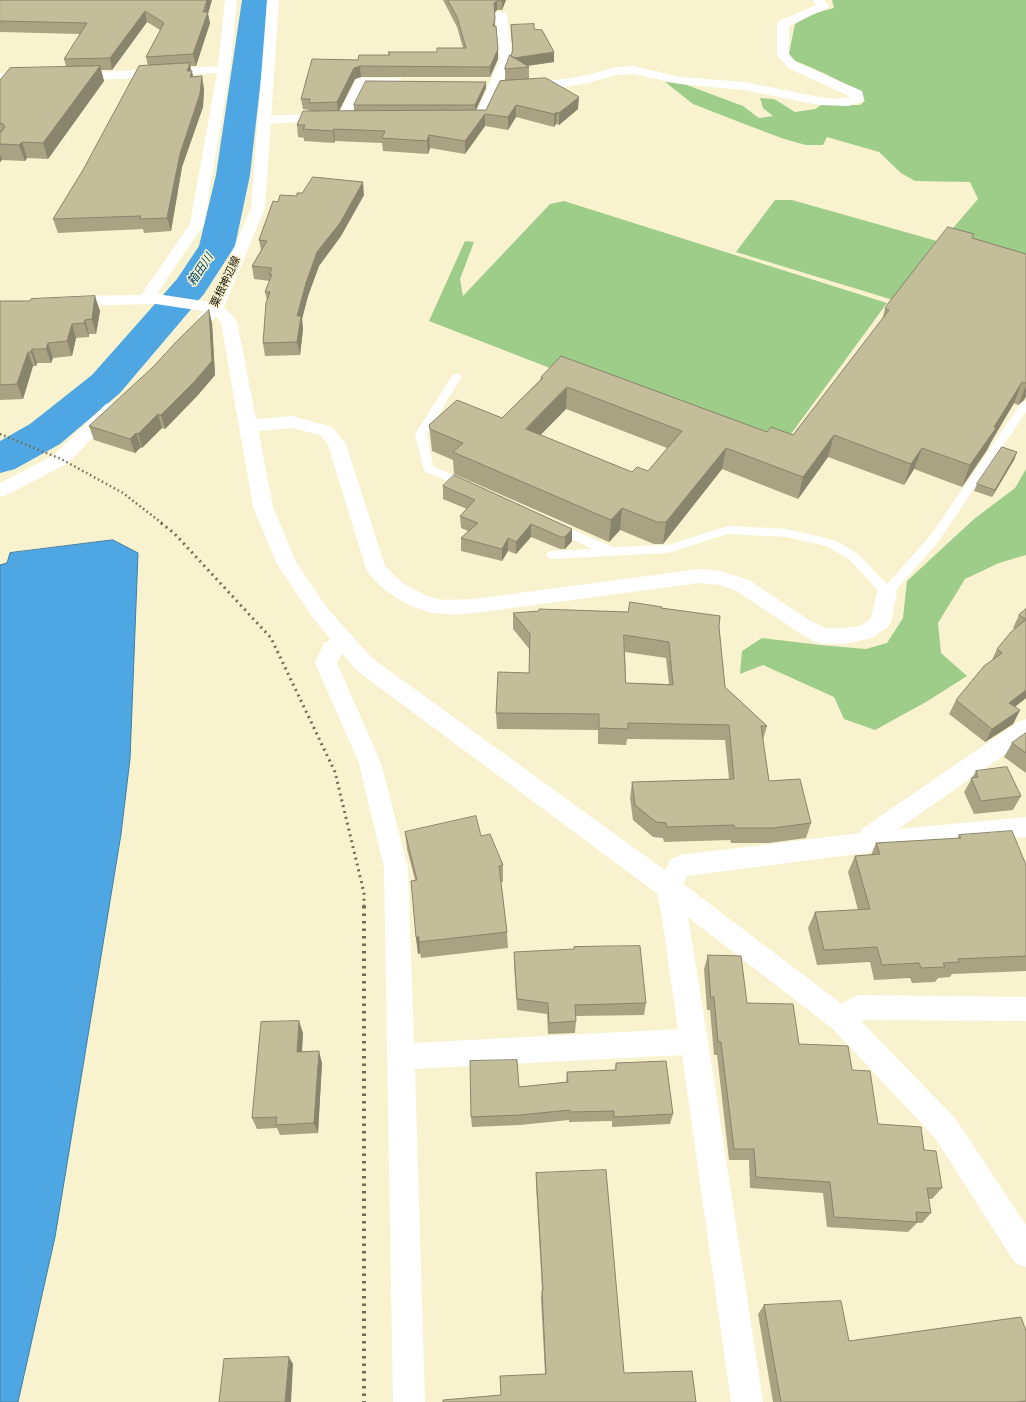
<!DOCTYPE html>
<meta charset="utf-8">
<style>
body{margin:0}
canvas{display:block;background:#f9f2ce}
</style>
<canvas width="1026" height="1402"></canvas>
<script>
const ctx = document.querySelector('canvas').getContext('2d');
ctx.lineJoin = 'round';
function fill(path, color) {
  ctx.fillStyle = color;
  ctx.fill(path, 'evenodd');
}
function strokePath(path, color, width, dash) {
  ctx.strokeStyle = color;
  ctx.lineWidth = width;
  ctx.lineCap = dash ? 'butt' : 'round';
  ctx.setLineDash(dash || []);
  ctx.stroke(path);
}
function write(font, color, halo, rows, align = 'center') {
  ctx.font = font + ' "Sofia Sans Condensed","Noto Sans JP",sans-serif';
  ctx.lineWidth = 3;
  ctx.setLineDash([]);
  ctx.textBaseline = 'middle';
  ctx.strokeStyle = halo;
  ctx.fillStyle = color;
  for (const [text, x, y, turn = 0] of rows) {
    ctx.save();
    ctx.translate(x, y);
    ctx.rotate((+turn || 0) * Math.PI / 180);
    ctx.textAlign = isNaN(turn) ? turn : align;
    if (halo) ctx.strokeText(text, 0, 0);
    ctx.fillText(text, 0, 0);
    ctx.restore();
  }
}
const green = new Path2D(`
 M832,0H1026V268L947,235L978,199L970,182L915,181L901,173L879,152L827,137L823,145H806L784,139L747,125L693,104L665,82L684,84L743,106L759,118L773,116L763,108L760,98L774,99L795,112L815,109L821,105H860L865,101C854,84 808,66 788,58L795,24L812,14L834,8Z
 M775,200H792L937,241L893,300L736,252Z
 M564,201L887,303L788,438L763,451L429,321L465,241L474,242L460,279L463,296L550,204Z
 M1026,469V555L999,563L965,579L938,623L941,653L967,676L926,702L875,730L844,719L834,697L763,665L740,674L742,651L762,638L820,645L866,649L887,643L903,618L907,581L974,519L1015,488Z`);
const water = new Path2D(`
 M113,540L138,553L130,759L121,834L55,1237L18,1402H0V565L7,563L10,553Z`);
const river = new Path2D(`
 M242,0H270L250,175L235,246L204,294L120,393L60,444L15,469L0,473V441L30,424L92,375L177,279L199,246L216,175Z`);
const lane = new Path2D(`
 M457,373L462,376L427,434L433,466L471,483L473,486L471,489L467,490L424,471L415,434L452,376Z
 M1026,401V412L938,542L892,595L887,597L882,595L849,559L826,546L786,537L728,534L668,553L552,559L548,558L546,555L548,552L552,551L593,549L551,529L549,526L551,523L555,522L613,547L668,545L728,526L786,529L834,540L857,553L887,584L930,536L1022,402Z`);
const street = new Path2D(`
 M225,0H237L230,69L204,224L157,294L216,303L222,305L224,308L222,311L216,313L156,304L68,306L62,304L60,301L62,298L68,296L141,295L190,224L217,73L122,79L73,80L69,79L67,76L69,73L73,72L122,71L218,66Z
 M812,0H824L829,6L827,8L789,26V54L796,62L862,91L864,99L862,102L848,106L819,105L744,90L680,84L633,74L617,75L588,83L565,87L499,92L486,121H455L453,118L455,115L476,114L500,59L495,14L497,12H505L507,14L512,59L502,84L565,79L588,75L617,67L633,66L680,77L744,82L819,97L835,99L851,97L788,68L777,55V24L779,21L816,5Z
 M0,73H33L37,74L39,77L37,80L33,81H0Z
 M361,78H396L401,79L402,82L401,85L396,86H366L349,120H339L337,117L355,82L356,79Z
 M329,113L334,114L336,117L334,120L264,124L259,123L257,120L259,117L264,116Z
 M292,416L332,427L346,444L385,566L404,584L427,596L442,600L474,599L699,569L720,571L749,580L809,620L825,628H845L860,626L871,618L877,592L880,587L887,585L894,587L897,592L891,622L888,627L872,638L845,644H822L815,642L795,630L735,590L719,585L699,583L474,613C464,614 453,615 443,614C416,613 380,592 366,569L328,445L320,435L292,428L249,432L243,430L240,426L243,422L249,420Z
 M345,634L352,636L356,642C349,653 343,649 337,663L381,763L408,868L414,1043L678,1029L662,918L656,887L671,859L680,855L860,833L863,828L1018,722L1026,719V740L898,829L1026,817V837L873,852L687,876L681,888L688,918L708,1041L763,1402H731L682,1055L415,1069L425,1402H393L384,868L359,763L315,663L324,643Z
 M859,995L1026,997V1021L864,1020L851,1029L842,1033L833,1029L829,1020C834,1007 846,1000 859,995Z`);
const secondary = new Path2D(`
 M267,0H279L265,208L224,307L237,321L273,507L296,562L327,608L372,658L677,879L851,1011L955,1118L1026,1225V1267L1015,1263L935,1138L833,1029L659,895L356,670L313,618L277,564L253,507L221,322L216,317C211,322 207,322 200,320L198,317L209,306L251,208Z
 M112,403L118,404L121,408L118,412L68,463L7,495L0,497V483L54,455L106,404Z`);
const railFar2 = new Path2D(`
 M0,434L61,459L123,493L163,524`);
const railFar1 = new Path2D(`
 M161,523L174,533L271,638L335,772L364,893V907`);
const rail = new Path2D(`
 M364,906V1402`);
const wall = new Path2D(`
 M0,0L208,14L210,23L196,66H190L193,76L204,89L203,107L182,167L171,231L144,233L143,229L58,233L53,219L148,66L146,57L160,30L147,22L112,70H101L104,81L48,159L27,158L25,161L2,160L0,162V80L66,66L64,59L80,34L0,32Z
 M443,0H506L502,10H497L495,12V26L498,59L490,77H361L355,79L339,111H354V105L486,88L476,110H486L505,81V69L513,51L511,35V25L534,29L554,62L528,66L529,67V79L578,109L559,125L556,124L554,127L516,117L508,130L485,126L465,154L430,148L428,154L383,151L382,143L335,141L334,143L304,141V138L298,137L297,125L310,111L309,110L303,109L301,99L358,60L389,55L388,52H437L463,48L457,27Z
 M302,193L364,195L341,236L319,266L308,296L302,319L303,329L300,355L265,356L263,343L267,300L265,292L270,281L254,279L252,266L261,250L259,240L278,202L297,196Z
 M973,238L1026,254V396L1024,400L1018,405L1014,403L991,442L987,450L962,487L914,469L904,485L828,457L798,499L722,469L663,544H654L620,530L609,542L454,474L453,460L432,451L429,425L502,418L540,380L541,377L767,432L793,435L882,320L885,309ZM566,409L667,448L648,471L632,472L540,435Z
 M0,301L100,311L96,334H89V337L76,338L72,356L53,358L51,363H37L36,366H33L23,399L0,400Z
 M212,323L215,375L198,395L165,429L162,428L142,448L141,447L135,453L94,440L89,426Z
 M1017,452L1014,460L992,497L974,491L977,484Z
 M443,486L572,529V541L565,549H560L531,537L516,554L508,551L502,561L461,551V538L468,531L461,528L460,516L467,509L443,499Z
 M661,608L719,627L725,687L767,726L763,740L769,781L811,823L806,838L769,843H731L730,840L664,842L663,838L653,837L633,820L630,798L632,782L729,779L725,740L627,739L626,745L598,744V730L497,729L496,713L529,673L530,650L513,629V613L628,612ZM625,652L666,658L669,684L626,683Z
 M1026,609V698L1015,707L1020,710L1013,724L985,742L949,714L956,700L992,660L997,649L1015,629L1013,628L1019,615Z
 M1026,733V773L1004,757L1012,743Z
 M976,771L1021,796L1013,810L974,814L964,792Z
 M405,832L481,836L503,865V882H501L507,932L508,948L421,958L420,953L418,954L416,937L415,880L407,849Z
 M959,835L1026,865V971L952,974L950,977L938,978L935,982L912,983L910,978L874,980L870,962L817,965L808,928L815,912L858,910L848,872L855,856L871,855L876,843L957,839Z
 M514,952L646,1003L644,1015L576,1016V1021L575,1033L548,1034L547,1014L517,1010L514,964Z
 M708,955L747,1003L799,1044L852,1070L878,1124L924,1150L942,1188L932,1199H929L931,1213L922,1223H917L908,1232L827,1227L823,1193L750,1188L749,1160H729L717,1055H714L710,1010H707L704,969Z
 M303,1033L302,1052L322,1063L318,1133L280,1135L277,1128L257,1129L252,1118Z
 M616,1063L673,1114L670,1124L612,1127V1121L569,1122V1120L520,1125L472,1127L471,1117L519,1087L566,1082L567,1072L615,1070Z
 M536,1173L624,1373L501,1395L545,1374L541,1298L542,1290L536,1184Z
 M764,1305L849,1341L1026,1331V1402H773L758,1314Z`);
const shadedWall = new Path2D(`
 M207,0H212L208,14L210,23L196,66L193,54Z
 M502,0H506L502,10Z
 M497,1V10L494,13V3Z
 M145,11L147,22L112,70L110,58Z
 M498,49V59L490,77V67Z
 M554,52V62L510,68V58Z
 M190,63L191,72L192,71L194,84L187,71Z
 M100,66L104,81L48,159L43,143Z
 M360,66L361,77L355,79L338,113L337,102L354,68Z
 M202,76L204,89L203,107L182,167L171,231L167,218L180,154Z
 M486,82V88L475,112V105Z
 M579,97L578,109L559,125V113Z
 M516,105V117L508,130V117Z
 M557,112L556,124L554,127V114Z
 M485,114V126L465,154V141Z
 M334,129L335,141L334,143L333,131Z
 M429,135L430,148L428,154L427,141Z
 M22,142L27,158L25,161L19,145Z
 M0,154L2,160L0,162Z
 M363,182L364,195L341,236L319,266L308,296L302,319L303,329L300,355L297,342V316L306,283L317,252Z
 M95,296L100,311L96,334L92,319Z
 M209,310L212,323L215,375L198,395L165,429L161,415Z
 M85,320L89,334V337L84,323Z
 M72,324L76,338L72,356L67,341Z
 M48,343L53,358L51,363L46,349Z
 M32,349L37,363L36,366L31,352Z
 M28,352L33,366L23,399L17,384Z
 M1022,382L1014,403L991,442L987,450L962,487L970,465L994,427Z
 M1026,386V396L1024,400L1018,405Z
 M567,387L566,409L525,451L526,429Z
 M158,414L162,428L142,448L138,434Z
 M136,433L141,447L135,453L130,439Z
 M834,435L828,457L798,499L803,477Z
 M726,448L722,469L663,544L666,522Z
 M922,448L914,469L904,485L911,464Z
 M1017,452L1014,460L992,497L995,490Z
 M622,508L620,530L609,542L611,520Z
 M531,524V537L516,554V542Z
 M572,529V541L565,549V537Z
 M508,538V551L502,561V549Z
 M1026,690V698L1003,716L1009,703Z
 M1020,710L1013,724L985,742L992,729Z
 M416,937H419L420,953L418,954Z
 M299,1021L303,1033L301,1063L297,1052Z
 M319,1051L322,1063L318,1133L314,1123Z
 M289,1357L293,1364L291,1402H285Z`);
const building = new Path2D(`
 M0,0H207L203,12H208L193,54L146,57L164,23L145,11L110,58L64,59L87,23L0,21Z
 M448,0H502V1H497L494,3L495,19L493,26H496L498,49L490,67L360,66L354,68L337,102L309,103L310,99H301L312,59L358,60L359,55H390L388,52H437V48H466L457,17Z
 M534,24V29L542,30L554,52L514,58L511,56L513,49L511,25Z
 M510,55L529,67L505,69Z
 M190,63L187,71H192L190,77L202,76L200,94L180,154L167,218L140,219L141,216L53,219L83,170L139,66Z
 M100,66L43,143L22,142L19,145L0,144V131L1,132L5,127L3,124L0,123V80L10,68Z
 M546,78L579,97L559,113L557,112L554,114L516,105L508,117L485,114L465,141L429,135L427,141L382,138L385,131L334,129L333,131L303,129L305,125H297L303,111L486,110L500,81Z
 M366,81L486,82L475,105H354Z
 M313,177L363,182L340,223L317,252L306,283L297,316H301L297,342L263,343L266,303L270,292H265L272,274H269L272,268L252,266L267,241L259,240L273,201L278,202L280,195L297,196V193H302Z
 M948,227L974,234L972,238L1026,254V383L1022,382L994,427L996,428L970,465L922,448L911,464L834,435L803,477L726,448L666,522H657L622,508L611,520L453,452L463,443L430,429L429,425L457,400L502,418L543,378L541,377L561,356L767,432L771,427L793,435L889,310L885,309L887,305ZM567,387L682,431L648,471L637,467L632,472L526,429Z
 M95,296L92,319L85,320L84,323L72,324L67,341L48,343L46,349H32L31,352H28L17,384L0,385V301H30L31,299Z
 M209,310L212,361L194,382L161,415L158,414L138,434L136,433L130,439L89,426L153,367L176,342Z
 M1002,447L1017,452L995,490L977,484Z
 M454,475L572,529L565,537H561L531,524L516,542L508,538L502,549L461,538L478,523L460,516L475,500L443,486Z
 M630,602L662,607L661,608L720,616L719,627L725,687L767,726H761L769,781L800,779L811,823L773,828H735L734,825L667,827L666,823L656,822L635,805L632,782L734,779L729,725L628,723V729L599,728V714L496,713L498,672L529,673L530,634L513,613L539,611V609L628,612ZM624,635L669,642L673,685L626,683Z
 M1026,609V619L1019,615Z
 M1026,620V690L1009,703L1020,710L992,729L956,700L984,666L1002,653L997,649L1011,632Z
 M1026,733V753L1012,743Z
 M1007,767L1021,796L981,801L971,778L978,777L976,771Z
 M476,816L481,836L490,834L503,865L499,866L507,932L419,942V937H416L411,881L417,880L405,832Z
 M1012,831L1026,865V956L958,959L959,962L943,963L945,967L921,968L919,963L882,965L877,947L824,950L815,912L870,909L855,856L880,854L876,843L961,838L959,835Z
 M640,946L646,1003L575,1005L576,1021L549,1023L548,1003L517,999L514,952L574,949V947Z
 M708,955L741,956L747,1003L793,1004L799,1044L848,1046L852,1070L870,1071L878,1124L921,1127L924,1150L936,1151L942,1188H927L931,1213L916,1212L917,1222L834,1217L830,1182L756,1177L754,1149H734L721,1042H718L714,997H711Z
 M299,1021L297,1052L319,1051L314,1123L276,1125L277,1117L252,1118L261,1022Z
 M517,1060L519,1087L568,1082L567,1072L616,1070V1063L666,1061L673,1114L614,1117V1111L570,1112V1110L520,1115L471,1117L470,1061Z
 M606,1170L624,1373L692,1371L696,1402H443V1400L501,1395L500,1376L546,1374L542,1290H543L536,1173Z
 M841,1301L849,1341L1021,1317L1026,1331V1401L1016,1402H781L764,1305Z
 M289,1357L285,1402H219L224,1359Z`);
const farStreetnames = [
 ["粟根神辺線",226,282,-65]
];
const farWaternames = [
 ["箱田川",201,270,-56]
];
fill(green, '#9ecd8a');
fill(water, '#4ea7e2');
strokePath(water, '#417ea4', 1);
fill(river, '#4ea7e2');
fill(lane, '#fff');
fill(street, '#fff');
fill(secondary, '#fff');
strokePath(railFar2, '#706c57', 2.5, [1.5, 3]);
strokePath(railFar1, '#706c57', 3, [2, 4]);
strokePath(rail, '#706c57', 4, [2.5, 5]);
fill(wall, '#a9a384');
fill(shadedWall, '#89846c');
fill(building, '#c4bd9a');
strokePath(building, '#89846c', 1);
write('11px', '#232013', '#f9f2ce', farStreetnames);
write('italic 12px', '#004a70', '#f9f2ce', farWaternames);
</script>
